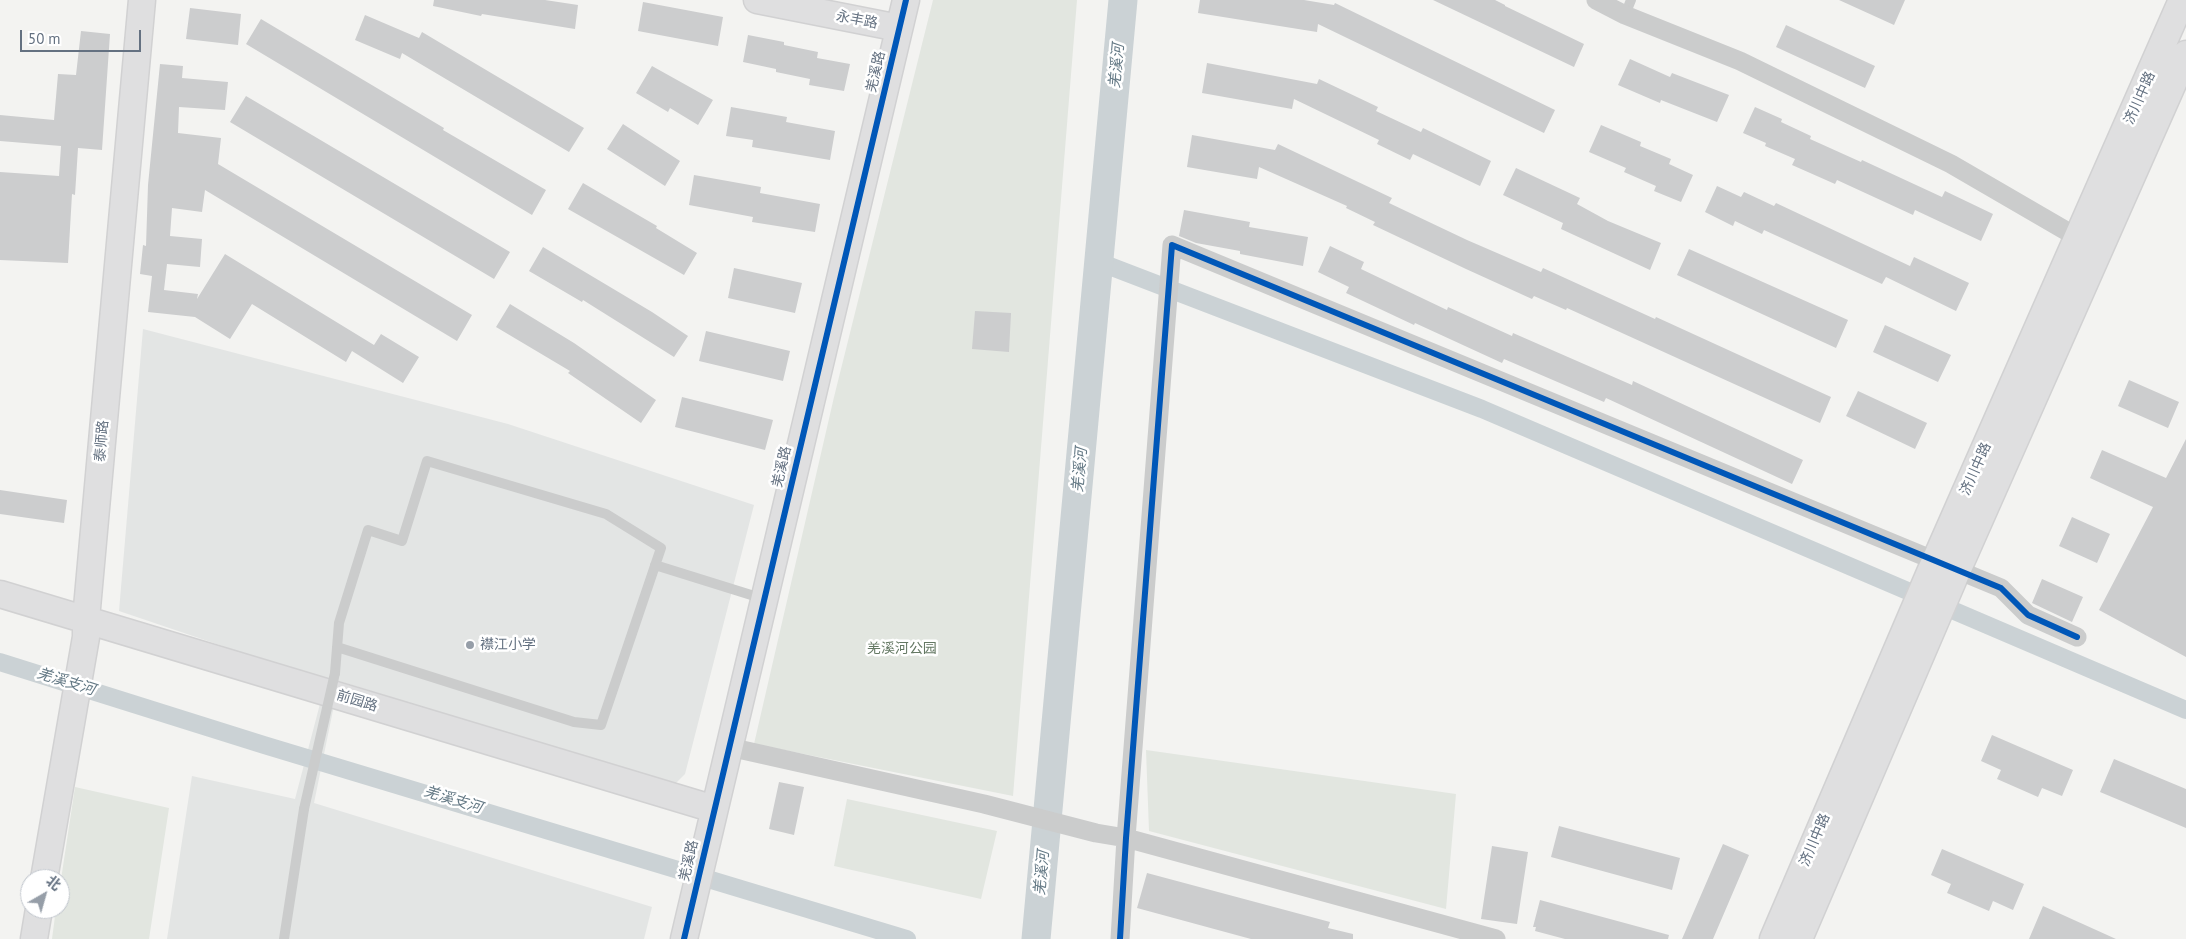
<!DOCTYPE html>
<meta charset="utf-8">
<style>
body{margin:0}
#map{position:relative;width:2186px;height:939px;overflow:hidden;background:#f3f3f1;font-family:"PT Sans","Noto Sans SC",sans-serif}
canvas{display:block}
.north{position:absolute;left:20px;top:869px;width:50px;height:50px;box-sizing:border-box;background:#fff;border:1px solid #c1c6cd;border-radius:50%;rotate:38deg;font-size:14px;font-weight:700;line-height:20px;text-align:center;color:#647181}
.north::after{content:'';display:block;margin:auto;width:18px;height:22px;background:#969ea8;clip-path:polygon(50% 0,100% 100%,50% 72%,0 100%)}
.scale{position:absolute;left:20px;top:30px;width:121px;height:22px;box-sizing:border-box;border:2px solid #647181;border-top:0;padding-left:6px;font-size:15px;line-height:18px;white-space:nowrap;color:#647181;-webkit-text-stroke:4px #fff;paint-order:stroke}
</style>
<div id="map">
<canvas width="2186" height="939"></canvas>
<div class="north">北</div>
<div class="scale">50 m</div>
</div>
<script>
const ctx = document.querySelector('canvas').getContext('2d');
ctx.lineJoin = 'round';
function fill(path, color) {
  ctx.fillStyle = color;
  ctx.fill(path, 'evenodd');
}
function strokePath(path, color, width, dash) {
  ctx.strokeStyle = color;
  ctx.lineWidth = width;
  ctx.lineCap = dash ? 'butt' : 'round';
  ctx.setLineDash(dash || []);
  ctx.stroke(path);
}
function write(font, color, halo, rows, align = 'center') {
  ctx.font = font + ' "PT Sans","Noto Sans SC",sans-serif';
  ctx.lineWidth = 5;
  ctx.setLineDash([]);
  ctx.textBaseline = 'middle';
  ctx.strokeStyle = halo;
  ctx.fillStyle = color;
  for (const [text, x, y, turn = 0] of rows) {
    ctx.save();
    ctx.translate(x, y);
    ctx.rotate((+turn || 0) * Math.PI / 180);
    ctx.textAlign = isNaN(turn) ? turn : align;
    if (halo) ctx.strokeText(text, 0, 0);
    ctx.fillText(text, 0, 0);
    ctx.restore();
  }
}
const built = new Path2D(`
 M143,329L508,424L754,505L685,774L674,785L339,681L314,803L652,907L644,939H167L192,776L295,799L326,681L119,611Z`);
const green = new Path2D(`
 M933,0H1077L1013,796L754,744L834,397Z
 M1146,750L1456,794L1446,909L1149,831Z
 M75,787L169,808L149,939H52L56,909H60V886Z
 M847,799L997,831L981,899L834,866Z`);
const canal = new Path2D(`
 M1099,262L1482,409L2186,710
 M0,662L264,745L907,939`);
const river = new Path2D(`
 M1036,939L1123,0`);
const building = new Path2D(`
 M434,0H545L578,5L575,29L482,14L481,16L433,6Z
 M1200,0H1304L1334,5L1335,3L1555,110L1544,133L1318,24L1317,32L1198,13Z
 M1433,0H1495L1505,5V6L1584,44L1574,67Z
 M1839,0H1905L1894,25Z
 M643,2L723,17L718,46L638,31Z
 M190,8L241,14L238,45L186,39Z
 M365,15L419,38L422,32L584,128L569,152L402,53L400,59L355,40Z
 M261,19L444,128L443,130L546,190L532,215L246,44Z
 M1786,25L1875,66L1865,88L1776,47Z
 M81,31L110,34L102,150L78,148L75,195L72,194L68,263L0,260V172L59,176L61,146L0,141V115L54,120L58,74L76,75Z
 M748,35L784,42V45L818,52L817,58L850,64L844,91L809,85L810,79L776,72V69L743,62Z
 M1630,59L1670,77L1672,73L1729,95L1717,122L1661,100L1660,103L1618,85Z
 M1207,63L1317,84L1319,79L1378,107L1376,111L1421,132L1423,128L1491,161L1480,186L1413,154L1410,160L1377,144L1379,140L1294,99L1292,109L1202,93Z
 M160,64L183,66L182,78L228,82L225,110L179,107L178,133L221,138L218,164L472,315L457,341L205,190L202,212L172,208L170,236L202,239L200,267L167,264L164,290L198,294L197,299L225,254L374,345L381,334L419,357L403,383L352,351L346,362L252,304L230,339L195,317L148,312L152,276L140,274L143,245L146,246L148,185Z
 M652,66L713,100L698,125L670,108L668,112L636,93Z
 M246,96L510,252L494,279L230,122Z
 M731,107L787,117L786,122L835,131L830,160L752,147L753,140L726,136Z
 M1755,107L1782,119L1781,122L1811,136L1810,139L1861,162L1862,160L1942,197L1945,191L1993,214L1981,241L1915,210L1913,215L1837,180L1835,184L1792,165L1795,159L1765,146L1766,143L1743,133Z
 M623,124L680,161L665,186L607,149Z
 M1601,125L1641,142L1640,146L1671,159L1669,164L1693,175L1681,202L1654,191L1656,186L1624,172L1626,168L1589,152Z
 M1192,135L1275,150L1278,144L1392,198L1389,203L1467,240L1541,272L1543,268L1655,319L1656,317L1831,397L1820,423L1567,308L1566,310L1534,296L1532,299L1466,269L1373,225L1375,222L1346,208L1347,206L1259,167L1257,179L1187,167Z
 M1516,168L1580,198L1577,204L1608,221L1661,243L1650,270L1561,229L1563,223L1503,195Z
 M694,175L761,187L760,193L820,204L815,232L752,222L753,217L689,205Z
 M583,183L657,226L656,228L697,253L684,275L568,209Z
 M1717,186L1741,197L1744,192L1774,206L1776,203L1910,266L1914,257L1969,283L1956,311L1886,277L1882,284L1764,230L1762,234L1735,221L1733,226L1705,212Z
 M1184,210L1250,222L1249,227L1308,237L1303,266L1240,254V251L1196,243L1179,236Z
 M1330,246L1364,262L1361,269L1447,310L1448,307L1512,336L1513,333L1632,385L1633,381L1803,460L1792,484L1606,398L1604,402L1504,359L1502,363L1415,323L1414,325L1346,293L1349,287L1318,272Z
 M543,247L652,312L688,336L674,357L583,300L582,302L529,271Z
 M1689,249L1848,320L1836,348L1677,275Z
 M734,268L802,283L795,313L728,298Z
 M510,304L574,343L656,400L641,423L568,373L570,371L496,327Z
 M975,311L1011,313L1009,352L972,349Z
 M1885,325L1951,355L1938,382L1873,352Z
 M706,331L790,351L783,381L699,361Z
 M2129,380L2179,402L2168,428L2118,406Z
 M1858,391L1927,423L1915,449L1846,416Z
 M682,397L773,420L765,450L675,427Z
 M2186,439V657L2099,610L2153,507L2090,478L2102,450L2166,478Z
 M0,490L67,500L64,523L0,514Z
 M2072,517L2110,534L2097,563L2059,546Z
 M2042,579L2083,597L2072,622L2032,603Z
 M1992,735L2073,770L2062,796L2042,788L2038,797L1997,779L2001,770L1981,761Z
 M2114,759L2186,789V828L2100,792Z
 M779,782L804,787L794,835L769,829Z
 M1559,826L1680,858L1672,890L1551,857Z
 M1723,844L1749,855L1713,939H1682Z
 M1492,846L1528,852L1517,924L1481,919Z
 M1942,849L2024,884L2013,910L1993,901L1989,911L1947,893L1951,884L1931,875Z
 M1147,873L1330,922L1328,928L1353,934V939H1251L1137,908Z
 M1540,900L1669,935L1668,939H1565L1535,931L1536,927H1533Z
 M2043,906L2116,939H2029Z`);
const lane = new Path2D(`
 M1625,15L1631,0
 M655,565L764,599
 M335,673L339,623L368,530L402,541L427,461L606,514L661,548L601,725L574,722L337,647
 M284,939L304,809`);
const street = new Path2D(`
 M1596,0L1625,15L1740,61L1951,164L2087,243
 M729,747L984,804L1096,833L1126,838L1496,939
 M1120,939L1126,838L1172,245L2001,588L2028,615L2077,637`);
const secondary = new Path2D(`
 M757,0L899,28
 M0,594L714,809
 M44,879L86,637V619L142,0
 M34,939L39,909
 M684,939L906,0
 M1773,939L1931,570L2182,0
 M1799,939L1957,571L2186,54`);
const laneBridge = new Path2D(`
 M304,809L335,673`);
const cycleway = new Path2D(`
 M684,939L906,0
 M1120,939L1126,838L1172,245L2001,588L2028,615L2077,637`);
const markers = [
 [470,645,5,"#969ea8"]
];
const streetNames = [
 ["永丰路",857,20,11],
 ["羌溪路",876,72,-77],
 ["济川中路",2140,98,-66],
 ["泰师路",102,441,-85],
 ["羌溪路",782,467,-77],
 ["济川中路",1976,469,-66],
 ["前园路",357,701,17],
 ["济川中路",1815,840,-67],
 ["羌溪路",689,861,-77]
];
const poiNames = [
 ["襟江小学",480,645]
];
const parkNames = [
 ["羌溪河公园",902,649]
];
const waterNames = [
 ["羌溪河",1117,66,-85],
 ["羌溪河",1080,470,-85],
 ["羌溪支河",66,682,17],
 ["羌溪支河",453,800,17],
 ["羌溪河",1042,873,-85]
];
fill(built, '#e3e5e4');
fill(green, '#e2e6e0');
strokePath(canal, '#cbd2d5', 18);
strokePath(river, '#cbd2d5', 29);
fill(building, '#cccdce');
strokePath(secondary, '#d1d1d2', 29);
strokePath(lane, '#cbcccc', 10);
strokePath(street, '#cbcccc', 19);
strokePath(secondary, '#dfdfe0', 26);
strokePath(laneBridge, '#cbcccc', 10);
strokePath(cycleway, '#0057b8', 6);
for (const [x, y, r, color] of markers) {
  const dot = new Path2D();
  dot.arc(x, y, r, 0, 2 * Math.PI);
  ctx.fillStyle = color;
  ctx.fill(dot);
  strokePath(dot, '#fff', 2);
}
write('14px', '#647181', '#fff', streetNames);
write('14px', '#647181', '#fff', poiNames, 'left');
write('14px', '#647863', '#fff', parkNames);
write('italic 15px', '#647985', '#fff', waterNames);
</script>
